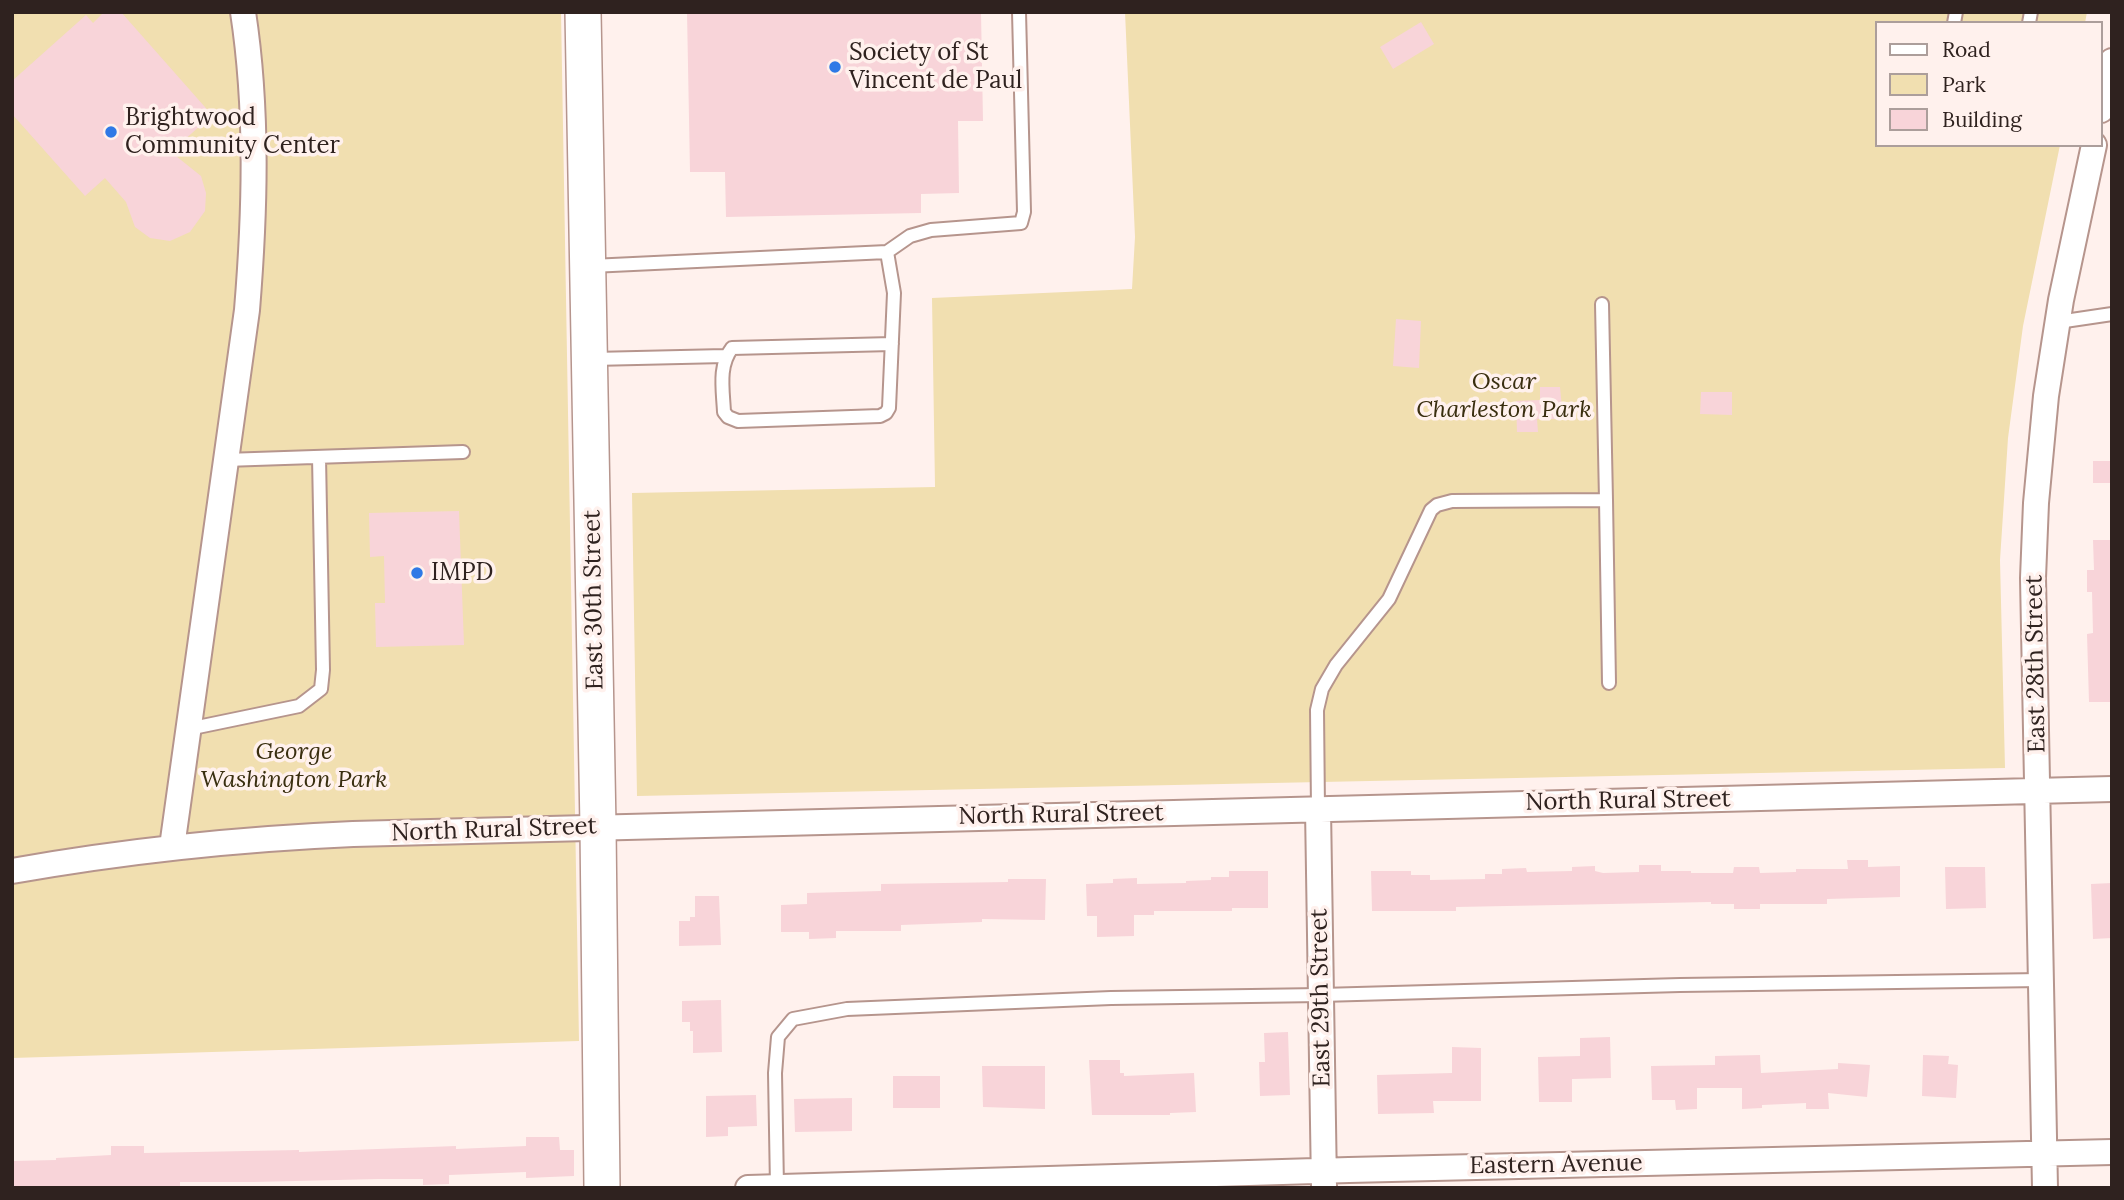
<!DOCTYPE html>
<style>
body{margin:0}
#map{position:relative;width:2124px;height:1200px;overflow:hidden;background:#fff1ed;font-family:Lora,serif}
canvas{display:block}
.frame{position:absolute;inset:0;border:14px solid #2f221f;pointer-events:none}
.legend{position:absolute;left:1875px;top:21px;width:228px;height:126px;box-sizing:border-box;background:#fff1ed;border:2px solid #ac9e9b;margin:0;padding:9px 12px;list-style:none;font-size:21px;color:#2f221f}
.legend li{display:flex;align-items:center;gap:14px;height:35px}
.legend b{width:35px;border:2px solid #ac9e9b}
</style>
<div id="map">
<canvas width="2124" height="1200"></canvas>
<div class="frame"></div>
<ul class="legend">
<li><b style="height:9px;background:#fff"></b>Road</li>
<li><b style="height:19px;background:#f1dfb0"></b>Park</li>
<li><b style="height:19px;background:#f8d4d9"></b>Building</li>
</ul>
</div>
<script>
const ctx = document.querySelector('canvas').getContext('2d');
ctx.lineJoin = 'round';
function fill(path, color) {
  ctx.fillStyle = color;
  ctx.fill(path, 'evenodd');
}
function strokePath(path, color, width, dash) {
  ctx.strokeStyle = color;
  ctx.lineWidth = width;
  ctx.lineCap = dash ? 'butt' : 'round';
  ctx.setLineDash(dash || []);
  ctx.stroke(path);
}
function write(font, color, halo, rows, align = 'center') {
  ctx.font = font + ' Lora,serif';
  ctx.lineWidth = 7;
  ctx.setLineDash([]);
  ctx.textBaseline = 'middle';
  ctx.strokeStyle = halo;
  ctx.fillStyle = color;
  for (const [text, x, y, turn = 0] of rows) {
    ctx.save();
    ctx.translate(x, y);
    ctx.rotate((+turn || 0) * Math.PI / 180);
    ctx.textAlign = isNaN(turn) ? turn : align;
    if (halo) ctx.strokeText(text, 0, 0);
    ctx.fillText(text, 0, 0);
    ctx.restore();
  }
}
const green = new Path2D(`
 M12,12H561L579,1041L12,1058Z
 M1125,12H2087L2085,23H1877V145H2060L2023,326L2008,438L2000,560L2005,768L637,796L632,493L935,487L932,298L1132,289L1135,237Z`);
const building = new Path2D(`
 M104,12H121L212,115L171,152L201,176L206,193L205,211L190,232L170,241L150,238L135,227L126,202L105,178L85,196L12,114V81L86,15L93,23Z
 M687,12H981L983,121H958L959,193L921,194V213L726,217L725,172H690Z
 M1421,22L1434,44L1393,69L1380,47Z
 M1396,319L1421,321L1419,368L1393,366Z
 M1540,387H1560L1563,419H1537L1538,432H1517L1516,401L1540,400Z
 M1701,392H1732V415L1700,414Z
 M2093,461H2112V483H2093Z
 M459,511L464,645L376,647L375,603H385L384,556L370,557L369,513Z
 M2093,540H2112V702H2089L2087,634L2093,633L2092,592H2087V570H2094Z
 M1847,860H1868V867L1900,866V897L1827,899V904H1760V909H1734V904H1711V902L1456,907V911H1372L1371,871H1411V875H1430V880L1485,879V874H1502V869L1526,868L1527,872L1572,871V867L1595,866V871L1603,873L1639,872V865H1661V871H1691V873H1733L1734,867H1759L1760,873L1796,872V869H1848Z
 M1945,867H1985L1986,908L1946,909Z
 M1229,871H1268V908H1232V911H1154V915H1134V936L1097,937V916H1087L1086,884L1113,883V879L1137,878V884L1186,883V881L1211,880V877H1229Z
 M1008,879H1046L1045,920L982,919V922L901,925V931H836V938L809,939V932H781V905L807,904V893L881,891V884L1008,882Z
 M2112,883V938L2093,939L2091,884Z
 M695,896H719L721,945L679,946V921H690V917H695Z
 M721,1000L722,1052L693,1053V1031H690V1022H682V1001Z
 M1288,1032L1290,1095L1260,1096L1259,1062H1265L1264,1033Z
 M1610,1037L1611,1078L1572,1079V1102H1539L1538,1057L1580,1056V1038Z
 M1452,1047L1481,1048V1101H1433L1434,1113L1378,1114L1377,1075L1452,1073Z
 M1760,1055L1761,1073L1838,1069V1063L1870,1065L1867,1097L1828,1093L1829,1109H1806V1103L1762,1105V1108L1742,1109V1088H1697V1109L1676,1110L1675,1100H1652L1651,1066L1715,1065V1056Z
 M1923,1055L1949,1056L1948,1064L1958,1065L1956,1098L1922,1096Z
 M1089,1060H1120V1073H1124V1076L1194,1073L1196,1112L1170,1113V1115H1092Z
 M982,1066H1045V1109L983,1107Z
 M893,1076H940V1108H893Z
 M756,1095L757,1126L728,1127V1136L706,1137V1096Z
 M852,1098V1131L795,1132L794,1099Z
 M526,1137H559L560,1150H574V1176L526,1178V1172L449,1175V1184L423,1185V1179H378L254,1182H180V1188H12V1161L56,1160V1158L111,1155V1146H144V1153L299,1150V1152L456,1146V1149L526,1146Z`);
const service = new Path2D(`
 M1954,23L1956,12
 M2029,23L2031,12
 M887,252L894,293L889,408L886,413L880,416L738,421L728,417L724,412C723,390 718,366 732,348L892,344
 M591,266L887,252L910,236L931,230L1021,223L1024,212L1019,12
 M2058,322L2112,314
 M593,359L725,356
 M225,460L463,452
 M1606,500L1609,683
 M188,729L299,706L321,689L323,670L319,457
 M1318,809L1317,710L1322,689L1336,665L1389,599L1431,510L1437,505L1452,501L1606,500L1602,304
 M777,1187L775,1073L778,1037L793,1019L847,1009L1111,998L1321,995L1680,985L2042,980`);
const minor = new Path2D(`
 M2101,110L2112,61
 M1318,809L1324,1186
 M172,847L247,310C255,212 258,110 243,12
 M12,871C125,851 238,839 353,834L2112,789
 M748,1188L1349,1170L2112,1152
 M2045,1188L2033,578L2036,503L2046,396L2061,300L2094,145`);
const secondary = new Path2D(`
 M583,12L598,827L602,1188`);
const markers = [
 [835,67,7,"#2f79e6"],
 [111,132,7,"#2f79e6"],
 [417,573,7,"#2f79e6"]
];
const poiNames = [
 ["Society of St",849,53],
 ["Vincent de Paul",849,81],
 ["Brightwood",125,118],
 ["Community Center",125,146],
 ["IMPD",431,573]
];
const parkNames = [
 ["Oscar",1504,382],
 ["Charleston Park",1504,410],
 ["George",294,752],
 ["Washington Park",294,780]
];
const streetNames = [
 ["East 30th Street",594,600,-91],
 ["East 28th Street",2036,664,-91],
 ["North Rural Street",1628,801,-1],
 ["North Rural Street",1061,815,-1],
 ["North Rural Street",494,830,-2],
 ["East 29th Street",1321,998,-91],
 ["Eastern Avenue",1556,1165,-1]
];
fill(green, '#f1dfb0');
fill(building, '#f8d4d9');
strokePath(service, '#b6958d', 16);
strokePath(minor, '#b6958d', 28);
strokePath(secondary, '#b6958d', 38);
strokePath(service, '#fff', 12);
strokePath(minor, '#fff', 24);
strokePath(secondary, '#fff', 35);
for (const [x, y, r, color] of markers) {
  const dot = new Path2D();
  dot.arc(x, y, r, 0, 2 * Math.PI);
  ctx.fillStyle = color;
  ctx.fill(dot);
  strokePath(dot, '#fff1ed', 2.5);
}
write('24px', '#2f221f', '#fff1ed', poiNames, 'left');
write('italic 24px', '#392e0f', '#fff1ed', parkNames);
write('24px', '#2f221f', '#fff1ed', streetNames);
</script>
